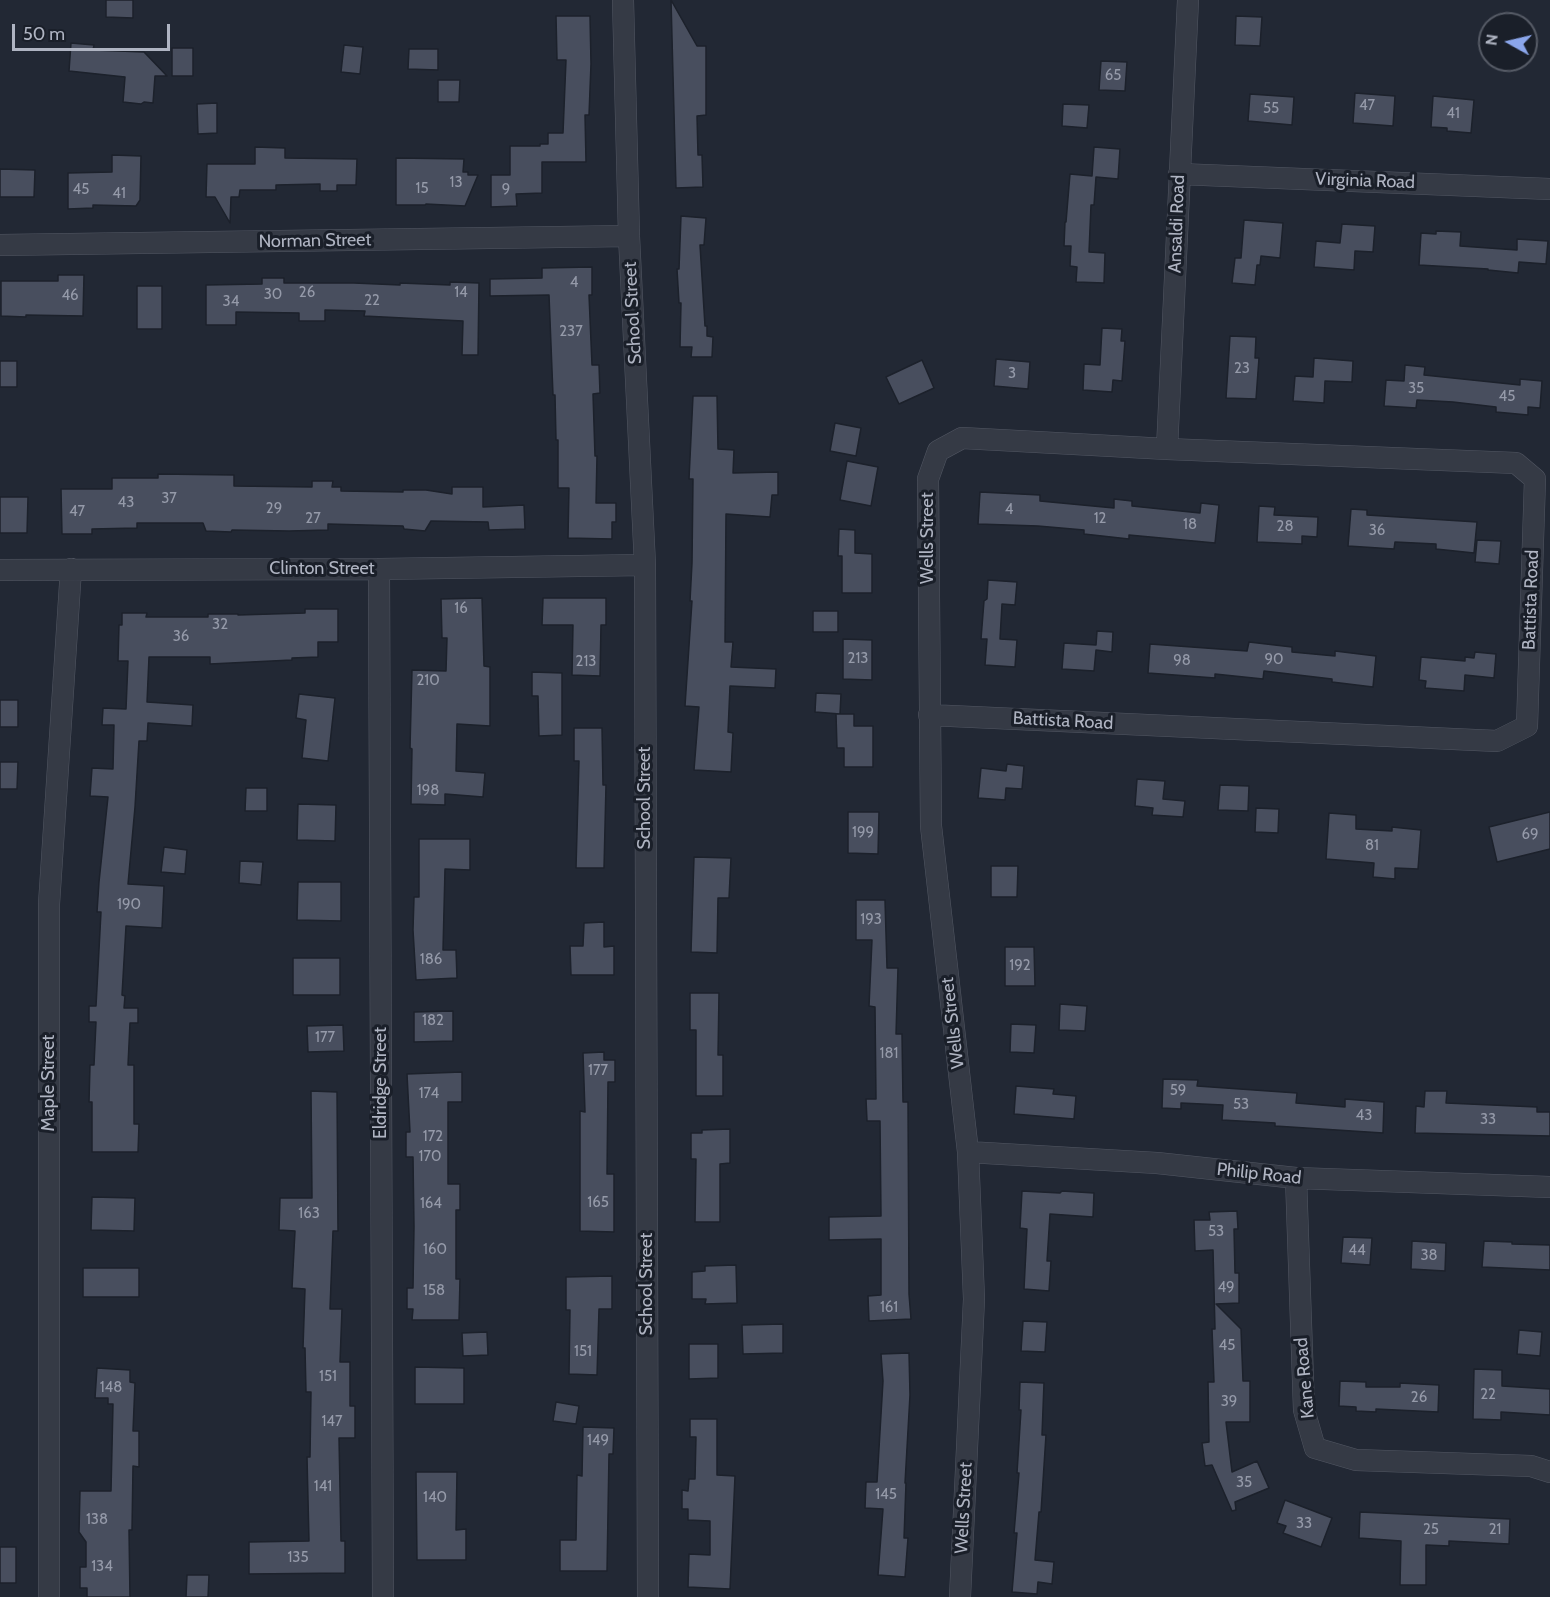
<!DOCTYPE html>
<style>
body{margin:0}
#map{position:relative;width:1550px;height:1597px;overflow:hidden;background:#222834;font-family:Cabin,sans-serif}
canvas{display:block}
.north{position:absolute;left:1478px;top:12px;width:60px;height:60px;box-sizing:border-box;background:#1a1f29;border:2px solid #565b66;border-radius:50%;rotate:278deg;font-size:16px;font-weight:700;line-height:24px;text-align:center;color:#afb4c2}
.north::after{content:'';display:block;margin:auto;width:21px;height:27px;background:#8ba6eb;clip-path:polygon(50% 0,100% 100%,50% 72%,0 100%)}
.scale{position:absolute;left:12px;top:24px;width:158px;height:27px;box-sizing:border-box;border:3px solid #afb4c2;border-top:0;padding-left:8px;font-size:18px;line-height:21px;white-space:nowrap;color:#afb4c2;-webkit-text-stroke:4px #1a1f29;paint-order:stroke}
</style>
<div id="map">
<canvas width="1550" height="1597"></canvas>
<div class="north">N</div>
<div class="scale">50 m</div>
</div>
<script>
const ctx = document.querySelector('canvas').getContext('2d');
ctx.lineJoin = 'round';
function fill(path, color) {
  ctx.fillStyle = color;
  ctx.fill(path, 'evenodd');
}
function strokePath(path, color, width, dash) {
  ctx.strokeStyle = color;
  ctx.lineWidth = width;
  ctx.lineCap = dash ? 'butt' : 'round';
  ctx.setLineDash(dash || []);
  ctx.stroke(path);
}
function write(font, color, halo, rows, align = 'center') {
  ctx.font = font + ' Cabin,sans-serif';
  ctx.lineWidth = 6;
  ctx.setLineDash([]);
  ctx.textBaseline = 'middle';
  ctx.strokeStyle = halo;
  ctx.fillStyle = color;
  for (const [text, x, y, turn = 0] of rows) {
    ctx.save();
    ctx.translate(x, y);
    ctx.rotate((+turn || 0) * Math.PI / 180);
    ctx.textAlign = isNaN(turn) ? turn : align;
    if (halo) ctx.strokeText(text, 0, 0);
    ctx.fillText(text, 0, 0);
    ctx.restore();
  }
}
const building = new Path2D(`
 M106,0H133V18L106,17Z
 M671,0L697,46H706V115L697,116L698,155H702L703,187L676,188Z
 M556,16H590L591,64L589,115H585L586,162H542V193L516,194L517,206L491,207V175H510V146H540V144H548V133H563L566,60H557Z
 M1236,16L1262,17L1260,46L1235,45Z
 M71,43L94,45L93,50L144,52L167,76H155L153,103L144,102L141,104L123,102L125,77L69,71Z
 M344,45L363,47L360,74L341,72Z
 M172,48H193V76H172Z
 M409,49H438V70L408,69Z
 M1101,61L1127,62L1125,91L1099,90Z
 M438,80H460L459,102H438Z
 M1355,93L1395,96L1393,126L1353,123Z
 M1250,94L1294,97L1292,125L1248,121Z
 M1433,96L1474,100L1471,133L1447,131V128L1431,127Z
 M217,103V133L198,134L197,104Z
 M1063,104L1089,105L1087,128L1062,126Z
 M255,147L285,148V158L357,159L356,185H337V191H320V184L276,185V190H240L239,197H231L230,223L215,197H206L207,164H255Z
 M1094,147L1120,149L1118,179L1096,177L1094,205H1091L1089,252L1105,253L1104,283L1076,282L1077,267L1070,266L1071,246H1064L1065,222H1066L1070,174L1092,176Z
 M112,155L141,156L140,200L136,206L93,205V208L68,209V173L112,172Z
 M396,158L464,159L463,172H468V175H478L465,206L426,204L425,205H396Z
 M0,169L35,170L34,197H0Z
 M681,216L706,218L704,245H700L705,326H707V336L713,337L712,357H691L692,347H680L681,303H679L677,269H679Z
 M1244,220L1283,223L1280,258L1261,256L1260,265H1257L1255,285L1232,283L1235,258H1241Z
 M1342,224L1375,226L1373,252L1355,251L1354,270L1314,267L1316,241L1340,243Z
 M1436,231L1461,232L1460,246L1517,250V239L1548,241L1546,264L1519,262L1518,273L1488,270V269L1419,265L1421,233L1436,234Z
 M592,267V295H589L592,365H599L600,393L593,394L595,456H597L596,503H616V522H612V539L568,538L569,488H558V440H556L555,395H553L549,295L490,296V279L542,278V268Z
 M58,275H84L83,316L26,315V317L1,316V281H58Z
 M262,278H284V283H354L400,285V283L450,285V282L479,283L478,355H462L463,321L364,316L365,311L325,310V321H299V313L236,312V325H206V285L262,284Z
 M137,286H162V329H137Z
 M1102,328L1122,329L1121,341H1125L1122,381L1113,380L1112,392L1083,390L1084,364L1100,365Z
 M1230,336L1256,337L1255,358H1259L1256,399L1226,398Z
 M1314,358L1353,361L1352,382L1325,381L1324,403L1293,401L1295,376L1313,377Z
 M996,359L1030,362L1028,389L994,386Z
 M922,360L934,388L899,404L886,377Z
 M0,361H17V387H0Z
 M1405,365L1425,367L1424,375L1520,385V379L1542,381L1540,408L1528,407V415L1496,412V407L1453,402L1417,400L1416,408L1384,406L1386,380L1404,381Z
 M693,396H717L718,449L734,450L733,473L778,472V495H772L770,517L726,514L725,642H733L731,667L776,669L775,688L730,686L728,732L733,733L731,772L694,770L699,707L685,706L692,601H690L692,563L693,479H689Z
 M835,423L861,428L856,456L830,451Z
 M847,461L878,467L871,506L840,500Z
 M158,474L234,475V486L312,487V481H333L332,487H341V491L403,492V490H426L452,494V487H483V507L524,505L525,529L489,530L488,522L431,521L425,531L404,529L403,526L328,524V530L289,531L232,530L231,532L206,531L203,523H137V528L92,529V534H62L61,489H112V478H158Z
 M980,492L1040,495V501L1114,508V499L1132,501V506L1200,513L1201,503L1219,505L1215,543L1129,535V539L1084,534V530L1038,526L978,524Z
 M0,497H28L27,533H0Z
 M1259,506L1275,507L1274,515L1318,517L1317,537L1302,536V544L1257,542Z
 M1351,509L1367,510V515L1477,522L1474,553L1436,549V544L1395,542L1394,549L1348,546Z
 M839,529L855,530V553L872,554V593H842V556H838Z
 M1477,540L1501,541L1499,564L1475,562Z
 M988,580L1017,582L1015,605L1002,604L1000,639L1017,640L1015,667L985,665L987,639H981L984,601L987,599Z
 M482,598L484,666L490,667V726L457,724L456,771L485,773L483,797L445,794V805L411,804L412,749L410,748L412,670L446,671L447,638H442L441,599Z
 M543,598H606V625H601L600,676L572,675L573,625H542Z
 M305,609H338V642H318V657L292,658V660L210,664V657H149L147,702L193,705L192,726L148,723L147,741H139L135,807L128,884L164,886L162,928L126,926L122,995L125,996L124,1008H138V1023H130L128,1065H134V1124H139L138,1152H92V1102H89L90,1065H94L96,1022H89V1006H96L101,912H97L99,882L108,797L90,796L92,768L113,769L114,725H102L103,708L126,709L128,661H118L119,625H122V613H147L146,617H208V614H238V615L305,613Z
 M813,611H838V632H813Z
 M1097,631L1113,632L1112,652L1096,650L1094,671L1062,669L1064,643L1096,645Z
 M843,639L872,640V680L843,679Z
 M1249,642L1292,647V652L1335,656V651L1376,656L1373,687L1332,682V679L1264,671L1263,679L1215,674V678L1148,673L1150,644L1247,651Z
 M1475,652L1496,654L1494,678L1465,675L1464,691L1425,688L1426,681L1419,680L1421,657L1465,661V657L1474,658Z
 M532,672L562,673V735L539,736L538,696H532Z
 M816,693L841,694L840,714L815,712Z
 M299,694L335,698L328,761L302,758L306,720L296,718Z
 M0,700H18V727H0Z
 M836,714H854V726H873V767H844V748H837Z
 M574,728H602L603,785H606L604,868H576L579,761H574Z
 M0,762H18L17,789H0Z
 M1007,764L1024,766L1022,789L1006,788L1005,800L978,798L981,768L1006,771Z
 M1137,779L1165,781L1163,799L1185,801L1183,817L1152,815L1153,808L1135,806Z
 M1220,785L1249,786L1248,811L1218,810Z
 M246,788H267V811H245Z
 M298,804L336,805L335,841L297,840Z
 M1256,808L1279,809L1278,833L1255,832Z
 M848,812H879L878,854L848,853Z
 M1550,812V849L1497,862L1489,827Z
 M1329,813L1356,815V829L1392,831V827L1421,830L1418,869L1395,868V879L1373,877L1374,863L1326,859Z
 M419,839H470V870L445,869L443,950H456L457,978L416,980L413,930L414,897H419Z
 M164,847L187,850L185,874L161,872Z
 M694,857L731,858L729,898H718L717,953L691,952Z
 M240,861L263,862L261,885L239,883Z
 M991,866H1018L1017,897H991Z
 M298,882H341V921L297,920Z
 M856,900H885L887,968H898L896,1034H902L903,1102H908L909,1294L911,1319L869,1321L868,1296L881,1295V1239L829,1240V1217L881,1216L880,1121H867L866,1099H876L875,1007L869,1006L872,940H856Z
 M604,922V947L614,946V975H571L570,946H583L584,923Z
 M1005,947H1034L1035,986H1005Z
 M293,958H340V995H293Z
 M690,993H719L718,1055H723V1096H696V1030H690Z
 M1060,1004L1087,1006L1085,1031L1059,1030Z
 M453,1011V1041L414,1042V1012Z
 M1011,1024L1036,1025L1034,1053L1010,1052Z
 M343,1025L344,1051L308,1052L307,1026Z
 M604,1052V1060H615V1082H608L607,1174H614V1232L580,1231V1111L585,1112L583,1053Z
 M462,1072V1102H448V1184H460V1210H456V1279H460L459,1320H412L413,1309H407V1288H413L414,1227L413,1157H406V1132H410L407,1074Z
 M1163,1079L1198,1080L1197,1086L1297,1093L1296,1103L1345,1107V1099L1384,1102L1383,1133L1275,1126V1123L1222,1120L1223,1105L1181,1103V1109L1162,1108Z
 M1016,1086L1054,1089L1053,1094L1076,1096L1074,1119L1014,1114Z
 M311,1091L337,1092L338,1231H333L330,1309H342L340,1362H350V1406H355V1438H339L341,1541H345V1573L249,1574V1542L309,1541L307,1457H310L311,1392H306L305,1348H303L305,1289L292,1288L295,1231L279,1230L280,1198H312Z
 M1425,1091H1447L1446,1103L1537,1107V1112H1550V1136L1415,1133L1416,1106L1424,1107Z
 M730,1129V1163L720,1164V1222H695L696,1159H691V1133H702V1130Z
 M1022,1191L1060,1193L1062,1191L1094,1193L1093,1217L1050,1214L1047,1261H1051L1049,1291L1024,1289L1027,1229L1020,1228Z
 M92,1197L135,1198L134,1231L91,1230Z
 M1237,1211L1238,1229H1234L1235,1273H1239V1303L1216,1304L1241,1329L1243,1381H1250V1422H1226L1232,1472L1257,1461L1269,1488L1235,1502L1236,1510L1232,1511L1212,1465L1205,1466L1202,1443L1209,1442L1208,1382H1214L1212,1329H1215L1213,1250L1195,1251L1194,1220H1210L1209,1212Z
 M1343,1237L1372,1238L1370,1265L1341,1263Z
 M1412,1241L1446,1243L1445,1271L1411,1269Z
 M1484,1241L1512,1242V1244L1550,1245V1270L1482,1267Z
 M736,1265L737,1303L705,1304L706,1299H692V1272L705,1271V1266Z
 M83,1268H139V1297H83Z
 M612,1276V1309H599L597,1375L569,1374L570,1310H566V1277Z
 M1023,1321L1047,1322L1045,1352L1021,1351Z
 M783,1324V1353L743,1354L742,1325Z
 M1519,1330L1542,1332L1540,1356L1517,1354Z
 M487,1332L488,1355L463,1356L462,1333Z
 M689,1344H718V1378L689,1379Z
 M909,1353L910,1395L905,1483H906L904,1538H908L905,1577L878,1575L883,1509L865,1508L866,1482H877L883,1381L881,1354Z
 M415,1367L464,1368V1404H415Z
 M97,1368L130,1370V1382L135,1383L133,1431H139V1467L133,1466L132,1530H129L130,1597H87V1588H80V1567H86V1542L79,1532L80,1491H111L113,1404H108V1398H95Z
 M1474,1369L1502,1370V1386L1550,1389V1415L1501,1412V1420L1473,1419Z
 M1340,1381L1366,1382V1387H1400V1383L1439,1385L1438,1412L1376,1409V1412L1356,1411V1407L1339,1406Z
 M1020,1382L1044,1383L1042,1435H1046L1041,1512H1039L1035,1560L1054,1562L1052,1584L1038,1582L1037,1594L1012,1592L1017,1533H1014L1019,1473H1017L1021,1410H1019Z
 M556,1402L579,1406L576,1424L553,1421Z
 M690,1419H717V1475L735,1476L730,1589L688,1587L689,1554L710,1555V1521L688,1520V1509H682V1490L688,1491L689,1479H695L696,1437H690Z
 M583,1427L614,1428L613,1454H609L607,1571H560V1540H576L577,1475L582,1476Z
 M416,1472H457L456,1530L466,1529V1560H417Z
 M1285,1500L1332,1518L1321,1547L1283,1533L1286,1526L1277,1523Z
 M1360,1512L1510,1519L1509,1544L1449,1541V1546L1426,1545V1585H1400L1401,1541L1359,1538Z
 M0,1547H16V1583H0Z
 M187,1575H209L208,1597H186Z`);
const minor = new Path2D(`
 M623,0L629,236L645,565L648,1597
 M1179,174L1550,189
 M0,245L629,236
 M1167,449L1188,0
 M379,569L383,1597
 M0,570L379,569L645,565
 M929,715L1497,741L1527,726L1535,479L1516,463L1167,449L962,438L938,451L928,479L931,826L968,1152L974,1299L960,1597
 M968,1152L1157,1163L1296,1178L1550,1187
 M1296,1178L1304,1410L1315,1448L1356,1460L1531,1466L1550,1472
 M49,1597V904L71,569`);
const numberNames = [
 ["65",1113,76],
 ["47",1367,106],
 ["55",1271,109],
 ["41",1453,114],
 ["13",456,183],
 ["15",422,189],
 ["45",81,190],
 ["9",506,190],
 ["41",119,194],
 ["4",574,283],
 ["26",307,293],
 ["14",461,293],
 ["30",273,295],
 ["46",70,296],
 ["22",372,301],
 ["34",231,302],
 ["237",571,332],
 ["23",1242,369],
 ["3",1012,374],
 ["35",1416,389],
 ["45",1507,397],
 ["37",169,499],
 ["43",126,503],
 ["29",274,509],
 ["4",1009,510],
 ["47",77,512],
 ["27",313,519],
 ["12",1100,519],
 ["18",1190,525],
 ["28",1285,527],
 ["36",1377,531],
 ["16",461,609],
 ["32",220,625],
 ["36",181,637],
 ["213",858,659],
 ["90",1274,660],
 ["98",1182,661],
 ["213",586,662],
 ["210",428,681],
 ["198",428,791],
 ["199",863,833],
 ["69",1530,835],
 ["81",1372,846],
 ["190",129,905],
 ["193",871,920],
 ["186",431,960],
 ["192",1020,966],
 ["182",433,1021],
 ["177",325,1038],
 ["181",889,1054],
 ["177",598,1071],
 ["59",1178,1091],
 ["174",429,1094],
 ["53",1241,1105],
 ["43",1364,1116],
 ["33",1488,1120],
 ["172",433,1137],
 ["170",430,1157],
 ["165",598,1203],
 ["164",431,1204],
 ["163",309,1214],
 ["53",1216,1232],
 ["160",435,1250],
 ["44",1357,1251],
 ["38",1429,1256],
 ["49",1226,1288],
 ["158",434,1291],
 ["161",889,1308],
 ["45",1227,1346],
 ["151",583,1352],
 ["151",328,1377],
 ["148",111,1388],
 ["22",1488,1395],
 ["26",1419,1398],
 ["39",1229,1402],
 ["147",332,1422],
 ["149",598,1441],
 ["35",1244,1483],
 ["141",323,1487],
 ["145",886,1495],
 ["140",435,1498],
 ["138",97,1520],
 ["33",1304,1524],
 ["25",1431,1530],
 ["21",1495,1530],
 ["135",298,1558],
 ["134",102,1567]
];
const streetNames = [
 ["Virginia Road",1365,181,2],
 ["Ansaldi Road",1177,224,-88],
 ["Norman Street",315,241,-1],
 ["School Street",633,313,-93],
 ["Wells Street",928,538,-90],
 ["Clinton Street",322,569],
 ["Battista Road",1531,600,-88],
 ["Battista Road",1063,721,3],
 ["School Street",645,798,-90],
 ["Wells Street",953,1023,-97],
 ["Maple Street",49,1083,-90],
 ["Eldridge Street",381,1083,-90],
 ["Philip Road",1259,1174,6],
 ["School Street",647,1284,-90],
 ["Kane Road",1305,1378,-95],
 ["Wells Street",964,1508,-87]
];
fill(building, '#484e5e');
strokePath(building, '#1c212b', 1.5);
strokePath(minor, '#525763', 22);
strokePath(minor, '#353a45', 21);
write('15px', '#959aa9', null, numberNames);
write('18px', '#afb4c2', '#1a1f29', streetNames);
</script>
